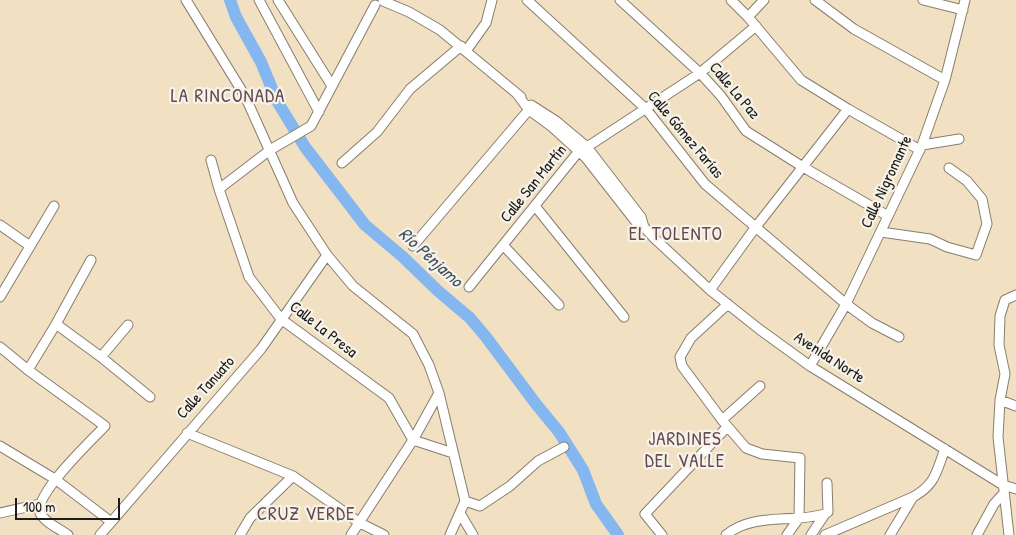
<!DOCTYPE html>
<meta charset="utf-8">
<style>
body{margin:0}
#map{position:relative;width:1016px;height:535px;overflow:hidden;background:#f1e0c2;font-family:"Patrick Hand",sans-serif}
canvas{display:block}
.scale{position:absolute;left:15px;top:498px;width:105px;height:22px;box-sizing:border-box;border:2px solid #1c1c1c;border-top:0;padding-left:6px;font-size:15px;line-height:18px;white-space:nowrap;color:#1c1c1c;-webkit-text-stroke:4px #f7f3e8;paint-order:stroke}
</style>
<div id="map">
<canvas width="1016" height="535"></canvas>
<div class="scale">100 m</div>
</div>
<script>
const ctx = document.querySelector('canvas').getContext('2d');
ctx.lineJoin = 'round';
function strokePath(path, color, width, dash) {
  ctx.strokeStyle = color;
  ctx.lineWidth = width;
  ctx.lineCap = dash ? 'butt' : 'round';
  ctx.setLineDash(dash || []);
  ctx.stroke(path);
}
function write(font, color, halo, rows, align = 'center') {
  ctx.font = font + ' "Patrick Hand",sans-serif';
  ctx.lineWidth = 4.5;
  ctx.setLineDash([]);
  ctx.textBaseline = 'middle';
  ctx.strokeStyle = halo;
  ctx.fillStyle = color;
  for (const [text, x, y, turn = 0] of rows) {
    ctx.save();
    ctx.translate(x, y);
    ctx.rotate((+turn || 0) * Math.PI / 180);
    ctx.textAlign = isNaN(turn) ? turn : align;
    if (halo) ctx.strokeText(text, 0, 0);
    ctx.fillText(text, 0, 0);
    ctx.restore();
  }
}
const river = new Path2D(`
 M230,0L236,17L261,62L277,101L305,147L365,225L403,257L437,290L470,318L486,337L536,404L559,432L583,470L596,504L618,535`);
const minor = new Path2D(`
 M186,0L245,96L293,203L327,255L353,286L413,334L429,365L439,393L465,501
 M259,0L319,112
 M278,0L332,86
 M527,0L646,109L705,184L846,304L872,323L899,337
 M620,0L700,73L721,96L746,131L803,167L888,216
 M731,0L748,17L801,80L848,109L920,150
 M815,0L854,29L945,80
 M923,0L963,10
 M383,1L409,12L440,30L521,97
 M748,17L764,0
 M466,51L486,23L492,0
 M517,94L529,110L551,126L586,158L636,222L644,227L654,238L710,290L759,329L810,366L1003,485L1016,489
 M531,105L556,121L587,147L641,217L644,227
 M922,145L959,139
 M211,160L219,189L249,277L281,319L389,398L413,440L453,453
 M342,163L377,132L410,89L461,46
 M219,189L270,150L311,126L375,5
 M535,206L624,317
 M0,225L30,246
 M881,232L930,239L947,247L976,255L987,224L982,199L967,181L949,168
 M503,245L559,305
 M413,246L532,106
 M469,287L579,151L587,147L700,73L756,26
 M710,290L755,228L848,109
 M0,297L54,206
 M728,304L691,338L680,357L682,366L722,420L746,448L762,454L800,458L799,518L787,535
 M56,324L101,357L150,397
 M0,347L28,370L105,426C92,440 34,494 40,513C44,522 60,529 68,535
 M101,357L128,325
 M810,366L846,304L922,145L945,80L965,0
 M28,370L56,324L91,260
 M1000,400L1016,406
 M722,420L760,386
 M187,433L293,476L360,523L384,535
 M0,446L55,479L110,521
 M465,501L480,506L510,486L538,461L564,447
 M0,513L40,504
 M460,513L473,535
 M100,535L261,349L327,255
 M240,535L250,518L293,476
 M351,535L413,440L439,393
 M450,535L465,501
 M662,535L645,514L727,427
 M726,535C746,518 773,520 797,518C807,518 816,516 825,514L828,512L827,483
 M811,535L825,514
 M825,535L913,497C936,484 936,472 945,449
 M890,535L913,497
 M977,535L994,504L1004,493
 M1009,535L998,437L1000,400L1005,374L999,345L1000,316L1005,300L1016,295`);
const streetNames = [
 ["Calle La Paz",734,91,50],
 ["Calle Gómez Farías",685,135,50],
 ["Calle Nigromante",887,182,-65],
 ["Calle San Martín",534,184,-51],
 ["Calle La Presa",323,330,38],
 ["Avenida Norte",829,358,33],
 ["Calle Tanuato",206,388,-48]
];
const waterNames = [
 ["Río Pénjamo",430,258,42]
];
const quarterNames = [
 ["LA RINCONADA",228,97],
 ["EL TOLENTO",676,235],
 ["JARDINES",685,440],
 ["DEL VALLE",685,462],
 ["CRUZ VERDE",306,515]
];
strokePath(river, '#84b6f0', 12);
strokePath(minor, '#867e6f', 11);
strokePath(minor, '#fff', 9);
write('16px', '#1c1c1c', '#f7f3e8', streetNames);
write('italic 18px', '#405266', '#f7f3e8', waterNames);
ctx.letterSpacing = '1px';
write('19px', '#654a53', '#f7f3e8', quarterNames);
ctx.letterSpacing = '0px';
</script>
